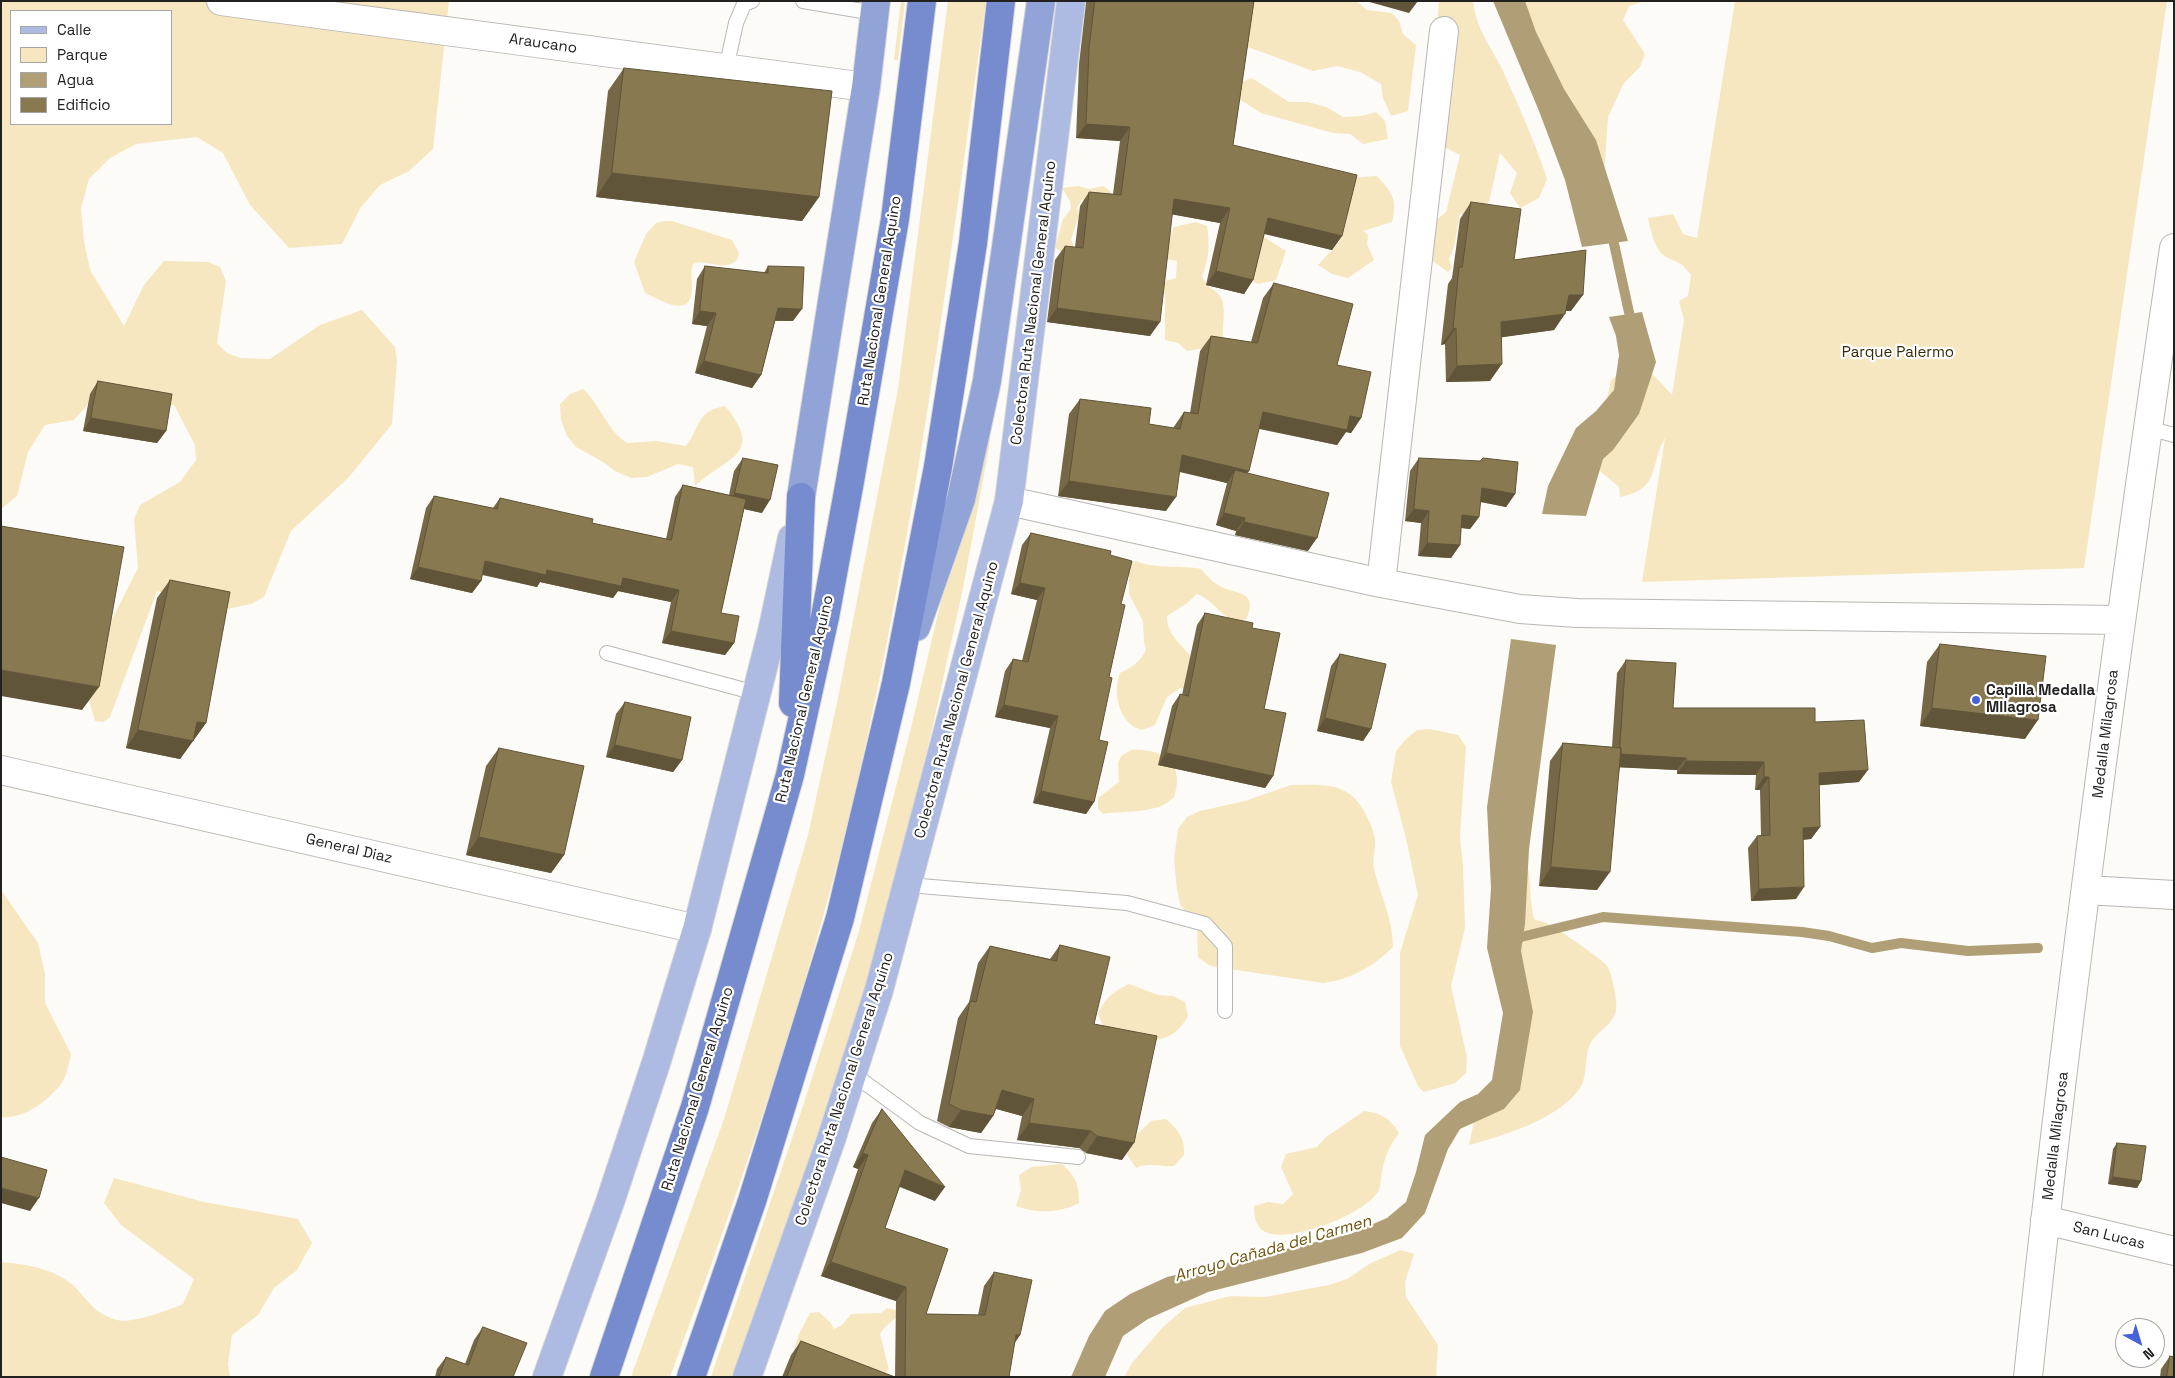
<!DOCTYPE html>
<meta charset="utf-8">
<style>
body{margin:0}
#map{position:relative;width:2175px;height:1378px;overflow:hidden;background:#fcfbf7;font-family:"Space Grotesk",sans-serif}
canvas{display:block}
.frame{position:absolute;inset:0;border:2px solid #222120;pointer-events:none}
.legend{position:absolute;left:10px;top:10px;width:162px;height:115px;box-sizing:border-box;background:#fff;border:1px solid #a7a6a6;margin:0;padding:6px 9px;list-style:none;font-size:15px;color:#222120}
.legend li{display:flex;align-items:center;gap:10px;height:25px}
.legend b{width:25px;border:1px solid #a7a6a6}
.north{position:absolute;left:2115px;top:1318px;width:50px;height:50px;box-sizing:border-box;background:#fff;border:1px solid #a7a6a6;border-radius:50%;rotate:141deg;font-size:14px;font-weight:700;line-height:20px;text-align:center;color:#222120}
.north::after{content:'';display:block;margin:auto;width:18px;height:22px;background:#4662d6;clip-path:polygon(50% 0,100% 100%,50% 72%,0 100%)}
</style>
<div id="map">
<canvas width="2175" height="1378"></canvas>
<div class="frame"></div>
<ul class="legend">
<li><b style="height:6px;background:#adbae2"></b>Calle</li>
<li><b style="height:14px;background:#f7e7c0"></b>Parque</li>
<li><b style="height:14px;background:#b09f76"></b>Agua</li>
<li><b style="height:14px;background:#897951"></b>Edificio</li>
</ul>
<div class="north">N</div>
</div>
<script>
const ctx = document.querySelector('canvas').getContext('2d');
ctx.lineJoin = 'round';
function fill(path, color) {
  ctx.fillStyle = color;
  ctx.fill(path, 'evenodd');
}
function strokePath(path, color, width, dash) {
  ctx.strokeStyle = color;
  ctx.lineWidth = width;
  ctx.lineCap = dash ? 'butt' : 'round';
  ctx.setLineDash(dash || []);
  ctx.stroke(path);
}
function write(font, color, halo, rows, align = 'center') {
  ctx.font = font + ' "Space Grotesk",sans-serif';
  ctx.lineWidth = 4.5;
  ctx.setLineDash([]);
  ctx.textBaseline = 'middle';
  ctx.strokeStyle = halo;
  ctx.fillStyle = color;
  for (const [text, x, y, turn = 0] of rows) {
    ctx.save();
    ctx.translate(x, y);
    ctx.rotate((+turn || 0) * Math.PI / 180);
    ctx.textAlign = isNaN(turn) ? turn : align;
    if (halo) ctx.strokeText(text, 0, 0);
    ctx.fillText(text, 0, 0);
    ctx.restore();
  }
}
const green = new Path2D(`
 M1,1H449L433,149L409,171L380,185L361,207L342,244L289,248L250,205L223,153L197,137L136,144L110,158L89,179L81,208L84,241L90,270L124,326L144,285L164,261L208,262L220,267L226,281L217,343L227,353L240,358L270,359L320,325L362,310L395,347L397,361L392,424L349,477L291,531L264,597L251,604L227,609L186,601L157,591L110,717L103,722L95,721L89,700L105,633L138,568L134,519L140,505L180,482L196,460L195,445L174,405L122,407L94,398L74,420L45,425L28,452L17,496L1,509ZM11,11H171V124H11Z
 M901,1H905L898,60H894Z
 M948,1H986C946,285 911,571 841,849C795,1029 735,1203 670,1377H631L724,1119L808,835L837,703L898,389Z
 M1252,1H1356L1367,10L1392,13L1399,21L1403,34L1416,45L1408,111L1391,116L1383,98L1381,84L1360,72L1337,66L1313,71L1248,47V20Z
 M1439,1H1473C1477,32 1490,44 1503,71C1519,107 1535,142 1547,179L1539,198L1520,208L1510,193L1517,173L1500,153L1489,202L1475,217L1460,214C1456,230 1457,244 1449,259L1452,268L1448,272L1430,259L1435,221L1446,212L1460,155L1428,139Z
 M1502,1H1645L1629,6L1623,20L1645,54L1640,67L1624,83L1608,117L1603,189Z
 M1735,1H2167L2084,568L1642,582L1665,438C1649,466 1661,489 1620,497L1619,487L1601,472L1594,455L1611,381L1630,358L1646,367L1672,395L1684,320L1679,301L1688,296L1691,275C1679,260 1682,265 1666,257C1654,250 1651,230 1648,218L1673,214L1683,234L1697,238Z
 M1252,78L1289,102H1308L1326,107L1343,117L1362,116L1376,112L1385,121L1388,139L1363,144L1350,134L1333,133L1261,113L1239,99L1242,82Z
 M1377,176C1392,193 1398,199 1392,222L1363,231L1368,235L1367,244L1374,260L1348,278L1332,274L1318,265C1344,238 1344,240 1349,203L1329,179Z
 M1078,186L1089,189L1103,186L1110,191L1112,198L1088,205L1082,199L1077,208L1079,215L1071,240L1074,246L1069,251L1067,258L1055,247L1063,219L1071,209L1070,201L1062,188Z
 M665,221H672L732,240L739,253L737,260C722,273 709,258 693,264C690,272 692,278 692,287C692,321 661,300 645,293L634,262L646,234L656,223Z
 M1196,222L1207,226C1210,242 1209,261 1202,276C1209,291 1213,287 1220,296C1227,306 1222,327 1223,339L1211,347L1187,351L1178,343L1165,340V294L1163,286L1166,281L1176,278L1177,261L1160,258L1174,227Z
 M1264,237L1286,251L1276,280L1258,284L1254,282L1252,277L1260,241Z
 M1002,343L989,448L963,588L931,734L881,942L827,1113L736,1377H711L803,1106L859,931L911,728Z
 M583,389C601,405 606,429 627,443L657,441L686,446C702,425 695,412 725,406C766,455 726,457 695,486L693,467L678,464L647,477L631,478L615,471L603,462L576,447L567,436L561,420L560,404L570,394Z
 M1136,561C1151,569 1183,565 1201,569C1205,573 1210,580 1215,583C1231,596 1261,587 1246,620L1239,624C1221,617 1215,601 1197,594L1186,604L1167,616C1166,637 1188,649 1198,665L1184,689L1180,688L1167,697L1155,725L1142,730C1119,724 1112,693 1120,673C1132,667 1142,661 1146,649L1144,642L1143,621L1129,594V563Z
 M1430,729L1458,735L1466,747L1460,837L1463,866L1465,928L1451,986L1467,1058L1466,1073L1455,1083L1424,1092L1418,1086L1400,1046V953L1418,895L1406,838L1391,782L1396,751L1405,740L1417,730Z
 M1131,750C1162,748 1186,763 1174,797C1157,815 1125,810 1103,814L1098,809V798L1119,782L1118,763L1121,756Z
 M1291,785C1322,785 1347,781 1364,811C1369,821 1373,828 1375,839C1376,851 1371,861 1375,873C1382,899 1393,920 1393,947C1374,966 1350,980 1323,983L1210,966L1198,957L1197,927L1180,904L1177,890L1174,859L1178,829L1187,817L1200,811L1245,801Z
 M1526,856C1531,877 1529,898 1534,919C1538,921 1544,921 1548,924C1556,928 1604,960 1607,966C1612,973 1618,1002 1616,1011C1612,1027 1594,1032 1589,1047C1584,1062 1588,1078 1578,1091C1555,1120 1503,1136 1469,1145L1476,1113L1505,1079L1510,940Z
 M1,890L38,943L45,974V1003L71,1054C69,1063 67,1076 61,1084C49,1100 23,1120 1,1117Z
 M1129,984L1158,995L1173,996L1185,1002L1188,1016C1167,1054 1137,1037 1104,1028L1098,1014C1105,998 1113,992 1129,984Z
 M1364,1111C1381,1113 1390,1118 1399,1133C1390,1145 1385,1156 1382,1171C1381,1176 1381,1185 1379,1190C1367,1214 1289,1244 1265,1232C1255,1227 1254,1215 1254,1206L1268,1202L1283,1204L1293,1194L1281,1167L1286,1154L1317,1147L1326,1137Z
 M1166,1119C1179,1131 1185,1138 1184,1155L1174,1166C1162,1167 1147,1162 1136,1168L1127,1155L1130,1141L1151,1121Z
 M1062,1164C1076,1176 1079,1185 1079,1203C1060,1213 1037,1214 1016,1206L1021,1190L1019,1175L1031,1167Z
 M114,1178L204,1202L298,1219L312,1243L297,1270L274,1288L258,1315L232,1335L228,1364L230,1377H1V1262C26,1264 57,1269 76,1288C90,1303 95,1314 117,1320C132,1324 169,1310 183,1304L194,1279L121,1225L104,1203Z
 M1401,1250L1414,1254L1405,1282L1406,1297L1438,1345L1436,1377H1124L1132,1363L1163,1327L1185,1308L1230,1296L1265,1297L1329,1285L1347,1279L1371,1263Z
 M887,1308L895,1310L900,1314L884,1328L880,1334L889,1370L882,1377L797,1352L794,1349L799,1334L810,1313L819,1312L830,1322L834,1329L842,1325L851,1314L881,1313Z`);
const water = new Path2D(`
 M1493,1H1525L1536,32L1564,89L1596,140L1628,241L1582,247L1565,180L1539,111Z
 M1642,312L1656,362L1639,414L1613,450L1603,459L1586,516L1542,514L1548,486L1576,428L1596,411L1614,390L1619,355L1616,336L1609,317Z
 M1511,639L1556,645L1529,849L1525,924L1521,951L1533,1012L1520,1090L1504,1109L1460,1129L1448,1149L1425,1213L1402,1238L1362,1253L1208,1292L1148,1319L1123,1336L1105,1377H1071L1089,1336L1105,1311L1130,1294L1167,1277L1350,1234L1387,1218L1406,1202L1416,1172L1425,1135L1460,1102L1478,1094L1492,1080L1503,1013L1487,948L1491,888L1487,807Z`);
const stream = new Path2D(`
 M1611,230L1632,326
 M1512,942L1521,937L1603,917L1802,932L1829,936L1872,948L1901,943L1968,951L2038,948`);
const service = new Path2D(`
 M803,1L874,13
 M726,69L736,23L744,4L752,1
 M2148,428L2174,435
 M607,653L756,693
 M908,885L1127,903L1205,924L1225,946V1011
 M853,1074L920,1123L969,1146L1078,1157`);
const minor = new Path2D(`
 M221,1L866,87
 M1009,501L1381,583L1520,609L1577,613L2120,620
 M1381,583L1444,31
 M1,770L697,929
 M2086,890L2174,895
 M2045,1220L2174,1251
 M2028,1377C2068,1000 2119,624 2174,248`);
const primary = new Path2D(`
 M547,1377L610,1202L656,1063L697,929L772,632L792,538
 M747,1377L831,1140L879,990L1009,501L1071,1`);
const trunk = new Path2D(`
 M801,497L866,87L876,1
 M916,627L961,499L987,381L1041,1`);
const motorway = new Path2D(`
 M793,703L801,497
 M604,1377L695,1107L790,775L825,617L850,481L895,219L922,1
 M691,1377L752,1201L840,918L896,683L938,467L973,243L1001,1`);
const wall = new Path2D(`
 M1086,1H1254L1233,145L1342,236L1332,250L1264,234L1253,280L1244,294L1206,285L1220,223L1172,214L1150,336L1047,322L1055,260L1065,246L1075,247L1080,206L1089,192L1113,194L1120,141L1076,138L1079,64L1086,3Z
 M624,68L819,197L802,221L596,197L608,91Z
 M1471,202L1514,260L1571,311H1566L1554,330L1501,337L1490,381L1446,382L1445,344L1441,345L1448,284L1452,278L1460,219Z
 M705,266L764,273L768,266L793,321H775L761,375L752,388L695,373L707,326L692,324L697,279Z
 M1274,283L1337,365L1361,418L1351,433L1346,432L1337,445L1259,429L1247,473L1308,551L1235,535L1236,531L1216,525L1227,483L1179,471L1166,511L1058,496L1069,414L1080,399L1149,424L1173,428L1184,412L1190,413L1200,351L1211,336L1251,342L1263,298Z
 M98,381L166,431L157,443L83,431L90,394Z
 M743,458L762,513L744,509L721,613L734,643L725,655L662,643L671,602L618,591L613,598L540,582L537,587L482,575L481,581L472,593L410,579L426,508L434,496L493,508L500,498L592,523L666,539L675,497L683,485L729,495L734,471Z
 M1419,458L1515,494L1506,507L1480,502L1479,517L1470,529L1461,528L1460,545L1451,558L1418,556L1421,523L1405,521L1410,471Z
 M1031,533L1110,555L1121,604L1109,677L1099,740L1094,802L1086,814L1033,803L1050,728L995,717L1005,671L1013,659L1022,661L1037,600L1011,594L1022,545Z
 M170,580L206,723L180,759L126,748L157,598Z
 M1205,613L1252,628L1264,709L1273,776L1265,788L1158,765L1172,706L1180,694L1182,695L1197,625Z
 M1940,644L2025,739L1920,726L1927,662Z
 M1340,654L1371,729L1363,741L1317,731L1331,666Z
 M1626,660L1673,708L1815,722L1859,782L1819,785L1820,827L1811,839L1803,840L1796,899L1751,901L1748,848L1757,836L1761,835L1760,790H1755L1756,775L1677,774V770L1620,767L1597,890L1539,886L1550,761L1563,743L1612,747L1617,673Z
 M625,702L682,760L673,772L606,757L616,714Z
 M499,748L564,855L551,873L466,855L486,766Z
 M1060,945L1094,1024L1122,1160L1086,1153L1079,1148L1017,1140L1022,1116L996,1109L993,1116L981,1133L949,1127L937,1121L958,1018L969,1002L978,963L990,946L1050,959Z
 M882,1109L935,1201L900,1186L885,1228L926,1314L978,1315L984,1286L994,1272L1020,1335L1014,1343L1009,1377H782L791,1355L801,1341L895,1377L896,1301L821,1276L858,1169L853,1167L872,1123Z
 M2117,1143L2141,1181L2137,1188L2108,1184L2113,1149Z
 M483,1327L513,1377H435L437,1369L446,1357L465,1364L474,1340Z
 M2170,1356L2174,1377H2160L2161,1369Z`);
const shadedWall = new Path2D(`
 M1366,1H1418L1409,13Z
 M1086,124L1130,127L1120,141L1076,138Z
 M612,173L819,197L802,221L596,197Z
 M1174,199L1230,208L1220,223L1164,213Z
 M1268,218L1342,236L1332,250L1258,232Z
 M1216,271L1253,280L1244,294L1206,285Z
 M1569,295H1583L1571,311H1558Z
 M778,308L802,309L793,321L769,320Z
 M1057,308L1160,322L1150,336L1047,322Z
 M700,311L716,313L707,326L692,324Z
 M1565,314L1554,330L1490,339L1501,322Z
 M1456,328L1445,344L1441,345L1453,329Z
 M704,361L761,375L752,388L695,373Z
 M1502,364L1490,381L1446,382L1457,366Z
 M1263,412L1350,416L1361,418L1351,433L1346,432L1337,445L1253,427Z
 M91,418L166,431L157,443L83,431Z
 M1182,455L1249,471L1238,485L1235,470L1227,483L1171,470Z
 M1069,481L1176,497L1166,511L1058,496Z
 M1482,488L1515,494L1506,507L1473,500Z
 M735,493L770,500L762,513L726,505Z
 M1414,509L1429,511L1421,523L1405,521Z
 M1224,513L1245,518L1236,531L1216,525Z
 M1462,515L1479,517L1470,529L1454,527Z
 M1244,522L1317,538L1308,551L1235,535Z
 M1427,543L1460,545L1451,558L1418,556Z
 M485,561L547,570L623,578L679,590L671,602L618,591L613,598L540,582L537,587L477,573Z
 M418,567L481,581L472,593L410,579Z
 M1020,583L1045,588L1037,600L1011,594Z
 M671,631L734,643L725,655L662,643Z
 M1,670L99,687L82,710L1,696Z
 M1004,705L1058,716L1050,728L995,717Z
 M1932,708L2038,720L2025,739L1920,726Z
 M1325,718L1371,729L1363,741L1317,731Z
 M197,722L206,723L180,759L126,748L138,730Z
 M615,745L682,760L673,772L606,757Z
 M1166,753L1273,776L1265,788L1158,765Z
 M1620,754L1686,758L1677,770L1611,767Z
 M1686,761L1764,762L1756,775L1677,774Z
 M1868,770L1859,782L1811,786L1819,773Z
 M1764,777H1769L1760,790H1755Z
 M1041,791L1094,802L1086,814L1033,803Z
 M1820,827L1811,839L1794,840L1803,828Z
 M479,837L564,855L551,873L466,855Z
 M1551,867L1610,872L1597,890L1539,886Z
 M1804,887L1796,899L1751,901L1759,889Z
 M1002,1090L1034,1099L1022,1116L990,1107Z
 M961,1110L993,1116L981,1133L949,1127Z
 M1029,1123L1091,1131L1079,1148L1017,1140Z
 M1097,1136L1134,1143L1122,1160L1086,1153Z
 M863,1153L868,1155L858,1169L853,1167Z
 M905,1170L945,1187L935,1201L895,1185Z
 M2113,1177L2141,1181L2137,1188L2108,1184Z
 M1,1188L39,1198L30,1211L1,1203Z
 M831,1262L906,1287L896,1301L821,1276Z
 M1016,1335H1020L1010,1350Z`);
const building = new Path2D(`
 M1095,1H1254L1233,145L1357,175L1342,236L1268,218L1253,280L1216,271L1230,208L1174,199L1160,322L1057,308L1065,246L1083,248L1089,192L1121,195L1130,127L1086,124L1089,49Z
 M624,68L832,91L819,197L612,173Z
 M1471,202L1521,209L1514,260L1586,250L1583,295H1569L1565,314L1501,322L1502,364L1457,366L1456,328L1453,329L1459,267H1462Z
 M705,266L768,273V266L804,267L802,309L778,308L761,375L704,361L716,313L700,311Z
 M1274,283L1353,304L1337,365L1371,372L1361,418L1350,416L1347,430L1263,412L1249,471L1182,455L1176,497L1069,481L1080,399L1151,408L1149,424L1180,429L1184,412L1198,414L1211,336L1257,343Z
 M98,381L172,394L166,431L91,418Z
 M743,458L778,465L770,500L735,493Z
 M1419,458L1480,461L1483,458L1518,462L1515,494L1482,488L1479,517L1462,515L1460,545L1427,543L1429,511L1414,509Z
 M1235,470L1329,493L1317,538L1244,522L1245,518L1224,513Z
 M683,485L746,499L721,613L739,616L734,643L671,631L679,590L623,578L621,586L547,570L546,575L485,561L481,581L418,567L434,496L497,509L500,498L593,519L592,523L671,540Z
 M1,526L124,547L99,687L1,670Z
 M1031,533L1111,551L1110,555L1132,561L1121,604L1125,605L1109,677L1112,678L1099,740L1108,742L1094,802L1041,791L1058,716L1004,705L1013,659L1028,662L1045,588L1020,583Z
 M170,580L230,592L206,723L197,722L193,741L138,730Z
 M1205,613L1253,623L1252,628L1280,633L1264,709L1286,713L1273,776L1166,753L1180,694L1188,696Z
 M1940,644L2046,656L2038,720L1932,708Z
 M1340,654L1386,664L1371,729L1325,718Z
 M1626,660L1676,663L1673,708H1815V722L1864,720L1868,770L1819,773L1820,827L1803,828L1804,887L1759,889L1757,836L1770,835L1769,777H1764V762L1686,761V758L1621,754V748H1620Z
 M625,702L691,717L682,760L615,745Z
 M1563,743L1621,748L1610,872L1551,867Z
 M499,748L584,766L564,855L479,837Z
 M1060,945L1110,957L1094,1024L1157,1036L1134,1143L1097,1136L1091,1131L1029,1123L1034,1099L1002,1090L993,1116L961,1110L949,1104L970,1001L976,1002L990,946L1056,961Z
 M882,1109L945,1187L905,1170L885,1228L948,1249L926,1314L985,1315L994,1272L1032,1280L1020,1335H1016L1009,1377H905L906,1287L831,1262L868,1155L863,1153Z
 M2117,1143L2146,1146L2141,1181L2113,1177Z
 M1,1157L47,1170L39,1198L1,1188Z
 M483,1327L527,1343L513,1377H439L446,1357L468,1365Z
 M801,1341L895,1377H787Z
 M2170,1356L2174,1357V1377H2167Z`);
const markers = [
 [1976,700,5,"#4662d6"]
];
const streetNames = [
 ["Araucano",543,44,8],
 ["Ruta Nacional General Aquino",880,301,-81],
 ["Colectora Ruta Nacional General Aquino",1034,303,-83],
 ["Ruta Nacional General Aquino",805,699,-77],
 ["Colectora Ruta Nacional General Aquino",957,700,-75],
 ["Medalla Milagrosa",2106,734,-83],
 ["General Diaz",349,849,13],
 ["Ruta Nacional General Aquino",698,1089,-73],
 ["Colectora Ruta Nacional General Aquino",845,1089,-72],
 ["Medalla Milagrosa",2056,1136,-83],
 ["San Lucas",2109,1236,14]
];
const parkNames = [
 ["Parque Palermo",1898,353]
];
const poiNames = [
 ["Capilla Medalla",1986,691],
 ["MIlagrosa",1986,708]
];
const waterNames = [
 ["Arroyo Cañada del Carmen",1273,1249,-16]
];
fill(green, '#f7e7c0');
fill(water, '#b09f76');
strokePath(stream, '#b09f76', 10);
strokePath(service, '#b9b7b4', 16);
strokePath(minor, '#b9b7b4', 30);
strokePath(primary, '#d7d7d7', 30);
strokePath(trunk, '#d7d7d7', 30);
strokePath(motorway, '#d7d7d7', 30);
strokePath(service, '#fff', 14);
strokePath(minor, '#fff', 28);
strokePath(primary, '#adbae2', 28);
strokePath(trunk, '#92a3d8', 28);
strokePath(motorway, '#768cce', 28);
fill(wall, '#766846');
fill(shadedWall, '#605539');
fill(building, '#897951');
strokePath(building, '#605539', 1);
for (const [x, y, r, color] of markers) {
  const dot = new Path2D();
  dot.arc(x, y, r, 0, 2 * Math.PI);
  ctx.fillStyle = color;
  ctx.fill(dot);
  strokePath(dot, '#fff', 2);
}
write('15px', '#222120', '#fff', streetNames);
write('15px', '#362905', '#fff', parkNames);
write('bold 15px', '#222120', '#fff', poiNames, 'left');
write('italic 16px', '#6d540a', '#fff', waterNames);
</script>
